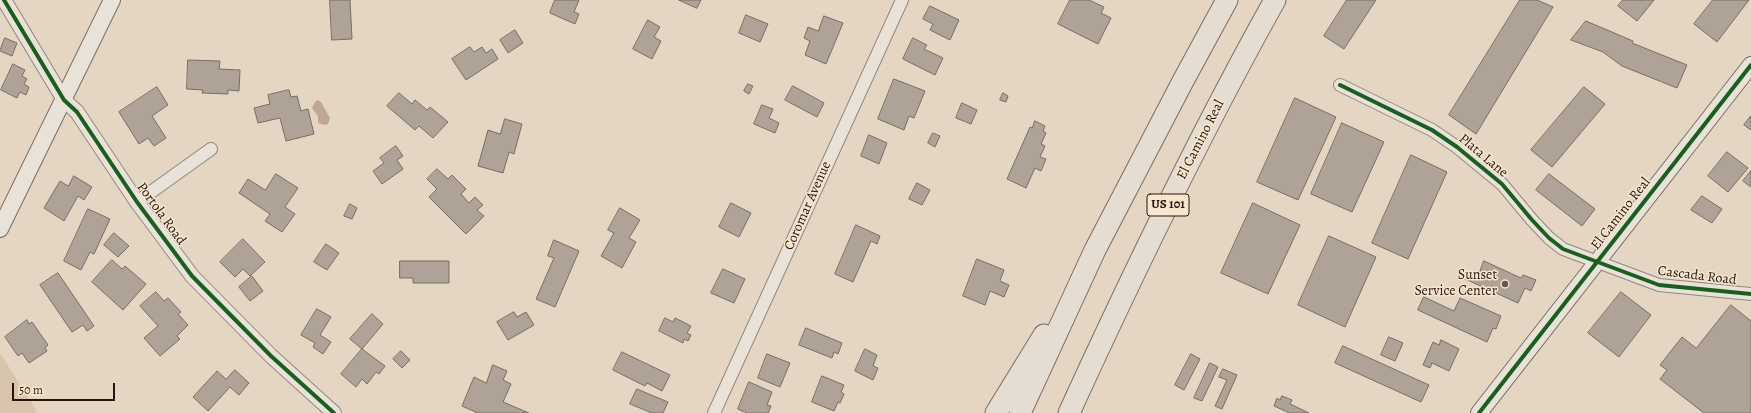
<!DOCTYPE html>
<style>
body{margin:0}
#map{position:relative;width:1751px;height:413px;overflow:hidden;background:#e4d6c3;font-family:Alegreya,serif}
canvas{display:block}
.scale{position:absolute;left:12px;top:383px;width:103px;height:18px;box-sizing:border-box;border:2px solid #291409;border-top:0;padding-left:5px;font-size:12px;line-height:14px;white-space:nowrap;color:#291409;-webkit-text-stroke:3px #f6e6d0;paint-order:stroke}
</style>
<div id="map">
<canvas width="1751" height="413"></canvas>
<div class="scale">50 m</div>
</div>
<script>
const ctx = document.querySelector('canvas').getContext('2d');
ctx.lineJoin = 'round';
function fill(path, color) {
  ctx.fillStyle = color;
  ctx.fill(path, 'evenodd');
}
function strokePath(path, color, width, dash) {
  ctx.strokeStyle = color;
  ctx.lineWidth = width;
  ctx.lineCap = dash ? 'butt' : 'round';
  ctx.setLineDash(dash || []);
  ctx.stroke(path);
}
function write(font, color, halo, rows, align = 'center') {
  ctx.font = font + ' Alegreya,serif';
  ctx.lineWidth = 3;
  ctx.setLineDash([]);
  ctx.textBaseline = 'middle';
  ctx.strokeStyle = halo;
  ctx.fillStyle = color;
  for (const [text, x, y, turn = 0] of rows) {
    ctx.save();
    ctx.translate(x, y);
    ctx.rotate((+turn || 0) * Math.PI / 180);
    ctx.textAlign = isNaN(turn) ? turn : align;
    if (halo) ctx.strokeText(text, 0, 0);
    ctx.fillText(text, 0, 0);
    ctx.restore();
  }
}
const green = new Path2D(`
 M0,353L38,413H0Z`);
const water = new Path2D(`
 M318,100L321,102L330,118L328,124L325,125L318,123V116L312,108L315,102Z`);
const building = new Path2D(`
 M330,0H350L352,39L332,40Z
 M555,0H579L574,12L579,14L575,24L550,13Z
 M679,0H701L697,8Z
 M1070,0H1089L1104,7L1101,13L1111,18L1098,44L1058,24Z
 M1347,0H1376L1344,49L1324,36Z
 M1520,0H1537L1553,7L1476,134L1449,115Z
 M1623,0H1654L1637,21L1618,6Z
 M1713,0H1749L1717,42L1694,24Z
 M930,6L959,20L950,40L930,30L933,24L923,19Z
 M746,15L768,24L760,42L739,33Z
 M824,16L843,23L826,64L805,55L810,41L804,38L808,27L818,31Z
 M648,20L660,27L654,37L661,41L652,59L633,49Z
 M1586,21L1633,41L1632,43L1687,65L1677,88L1622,66L1603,52L1571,40Z
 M515,30L523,43L508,53L500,40Z
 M5,38L17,43L12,56L0,51Z
 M913,38L927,45L924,49L943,58L935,75L903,59Z
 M470,47L474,52L482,47L486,53L492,49L498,59L466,80L452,59Z
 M188,60L220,61L219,69L240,70L239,91L228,90V94L202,93L203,90L187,89Z
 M13,64L25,70L22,76L27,79L24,84L29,87L26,95L20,92L17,98L1,90Z
 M894,79L925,91L914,118L909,116L904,130L878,119Z
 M748,84L753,86L749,94L744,91Z
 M793,86L824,103L817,117L785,100Z
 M157,87L168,105L152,116L166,138L154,146L148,138L139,144L119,112Z
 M1584,87L1605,104L1552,167L1531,150Z
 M289,90L291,97L297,96L301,111L308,109L314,134L286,141L280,118L258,123L254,108L270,104L268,95Z
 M399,93L412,104L415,100L427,110L430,107L448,122L433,138L419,126L415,130L387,106Z
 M1003,93L1008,96L1006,102L1000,100Z
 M1295,98L1336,117L1298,200L1257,182Z
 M962,103L977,110L971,124L956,118Z
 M762,105L773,109L769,118L779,123L775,133L754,124Z
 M1751,116V130L1744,125Z
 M505,119L522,124L514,154L509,152L503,173L478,166L488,130L500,134Z
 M1035,121L1045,126L1043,131L1046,133L1041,144L1045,146L1040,157L1046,159L1041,171L1035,168L1026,188L1007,179L1030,127L1032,128Z
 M1342,123L1384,142L1352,212L1311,194Z
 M933,133L940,136L935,147L928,143Z
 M869,135L887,143L879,164L861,156Z
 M396,146L403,156L397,160L403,169L382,184L373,171L384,163L380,158Z
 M1727,152L1748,168L1728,192L1708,176Z
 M1411,155L1447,172L1408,259L1372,243Z
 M437,169L448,179L452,175L466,189L461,194L469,203L475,197L483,205L477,210L484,216L466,234L429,197L437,189L427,179Z
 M1751,171V187L1743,181Z
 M276,174L298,188L285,207L295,214L282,232L265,221L270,214L239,193L248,179L265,190Z
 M1549,174L1595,209L1582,226L1536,190Z
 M74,176L92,187L84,200L78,196L64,221L44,208L60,181L68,186Z
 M917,183L930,190L922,205L909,199Z
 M1702,196L1722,209L1712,223L1691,210Z
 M731,203L751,213L739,237L719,227Z
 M1253,203L1300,225L1268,294L1221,273Z
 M350,204L357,208L352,219L344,216Z
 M620,208L640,220L629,238L636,242L622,268L601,256L614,233L608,230Z
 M88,209L110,219L94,254L90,252L81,270L64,261Z
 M856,225L880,236L877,244L871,241L853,282L835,274Z
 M114,233L129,246L118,257L104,245Z
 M1329,236L1376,257L1345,327L1298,305Z
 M243,239L265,262L250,276L243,269L235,277L220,262Z
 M554,240L579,251L555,307L536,299L554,258L548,256Z
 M326,244L339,253L327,270L314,262Z
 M977,259L1004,270L1000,281L1009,285L1004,297L990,291L985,305L963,296Z
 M112,260L122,269L125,266L146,284L123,310L92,282Z
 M400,261H449V283H413V278H400Z
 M1484,261L1521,278L1523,275L1536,280L1531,291L1525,288L1518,303L1463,278L1466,273L1477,278Z
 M723,269L745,279L734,303L711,293Z
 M58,273L94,326L87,331L83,325L72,332L40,285Z
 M252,276L263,291L250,301L239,287Z
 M156,292L164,301L168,298L181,312L178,314L188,325L177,336L180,339L160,356L144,338L158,326L140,306Z
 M1621,292L1651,315L1619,357L1588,333Z
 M1424,297L1454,311L1460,298L1501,316L1496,329L1493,328L1487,342L1418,310Z
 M1731,305L1751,321V413H1704L1660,379L1667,370L1660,365L1682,337L1696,348Z
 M317,309L331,317L320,335L331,342L323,354L313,347L315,343L301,335Z
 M514,312L517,317L526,312L534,325L508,340L497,322Z
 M372,314L383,324L362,349L350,339Z
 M665,318L673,322L675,318L691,326L687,333L691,335L688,341L684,339L683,343L659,331Z
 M27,320L29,324L32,322L48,345L45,348L47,351L29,363L22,353L18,356L5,337Z
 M806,328L842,343L838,354L834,352L832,358L799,345Z
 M1389,337L1403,343L1395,361L1381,355Z
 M1441,340L1459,349L1449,371L1432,363L1430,368L1423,365L1433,342L1439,345Z
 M1343,346L1429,385L1421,402L1335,363Z
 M362,349L385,366L379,374L376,372L367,384L362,379L356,387L341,374Z
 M865,349L877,355L873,366L878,368L873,380L855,371Z
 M401,351L410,360L402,368L393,359Z
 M622,352L670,375L662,391L647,383L645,386L613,370Z
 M767,354L790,363L780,387L758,378Z
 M1191,354L1200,359L1184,390L1175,385Z
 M1210,363L1218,367L1202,401L1194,398Z
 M493,365L507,371L503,380L511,384L503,402L529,413H478L462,406L474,377L486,383Z
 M1223,369L1237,375L1222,409L1215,406L1227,380L1219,377Z
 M235,370L249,383L239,395L230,387L208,411L193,397L217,371L226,379Z
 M822,376L844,385L841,392L844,394L840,403L838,402L834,411L812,402Z
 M749,382L772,392L767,405L771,406L768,413H747L738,409Z
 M637,389L668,402L663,413H652L630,404Z
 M1282,396L1292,400L1290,404L1309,413H1290L1274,406L1277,398L1280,400Z`);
const minor = new Path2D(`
 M1340,85L1432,130L1457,147L1502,184L1532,220L1549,238L1563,249L1659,285L1751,294
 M137,202L211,149
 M714,413L902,0`);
const tertiary = new Path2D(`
 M4,0L64,100L77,112L137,202L192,276L271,356L334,413`);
const secondary = new Path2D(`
 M0,229L112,0
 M1479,413L1751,65`);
const motorway = new Path2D(`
 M996,413L1044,335
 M1020,413L1095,250L1183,81L1227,0
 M1069,413C1133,273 1200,134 1275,0`);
const cycleway = new Path2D(`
 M4,0L64,100L77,112L137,202L192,276L271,356L334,413
 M1340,85L1432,130L1457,147L1502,184L1532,220L1549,238L1563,249L1659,285L1751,294
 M1479,413L1751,65`);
const markers = [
 [1505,284,4,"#6a584a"]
];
const shields = [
 [1168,205,42]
];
const shieldNames = [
 ["US 101",1168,205]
];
const streetNames = [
 ["El Camino Real",1201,140,-63],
 ["Plata Lane",1483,156,40],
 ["Coromar Avenue",808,206,-66],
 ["Portola Road",161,214,54],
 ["El Camino Real",1621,214,-52],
 ["Cascada Road",1697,276,7]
];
const poiNames = [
 ["Sunset",1497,276],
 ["Service Center",1497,292]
];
fill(green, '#d8c5ac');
fill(water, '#bea891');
fill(building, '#aea396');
strokePath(building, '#786d62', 1);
strokePath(minor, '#92877c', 14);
strokePath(tertiary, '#92877c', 16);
strokePath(secondary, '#786d62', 18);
strokePath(motorway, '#786d62', 23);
strokePath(minor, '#e9e2d8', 12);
strokePath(tertiary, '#e9e2d8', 14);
strokePath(secondary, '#e9e2d8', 16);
strokePath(motorway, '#e5ddd2', 21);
strokePath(cycleway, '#1b5e20', 4);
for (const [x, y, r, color] of markers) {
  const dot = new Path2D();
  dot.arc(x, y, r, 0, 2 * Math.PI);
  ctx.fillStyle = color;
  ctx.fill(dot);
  strokePath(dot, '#f6e6d0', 1.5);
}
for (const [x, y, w] of shields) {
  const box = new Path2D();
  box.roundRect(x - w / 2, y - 11, w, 22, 3);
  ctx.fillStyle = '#f6e6d0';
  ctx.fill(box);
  strokePath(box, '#291409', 1);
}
write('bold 13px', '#291409', null, shieldNames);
write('14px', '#291409', '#f6e6d0', streetNames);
write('14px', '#291409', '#f6e6d0', poiNames, 'right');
</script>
